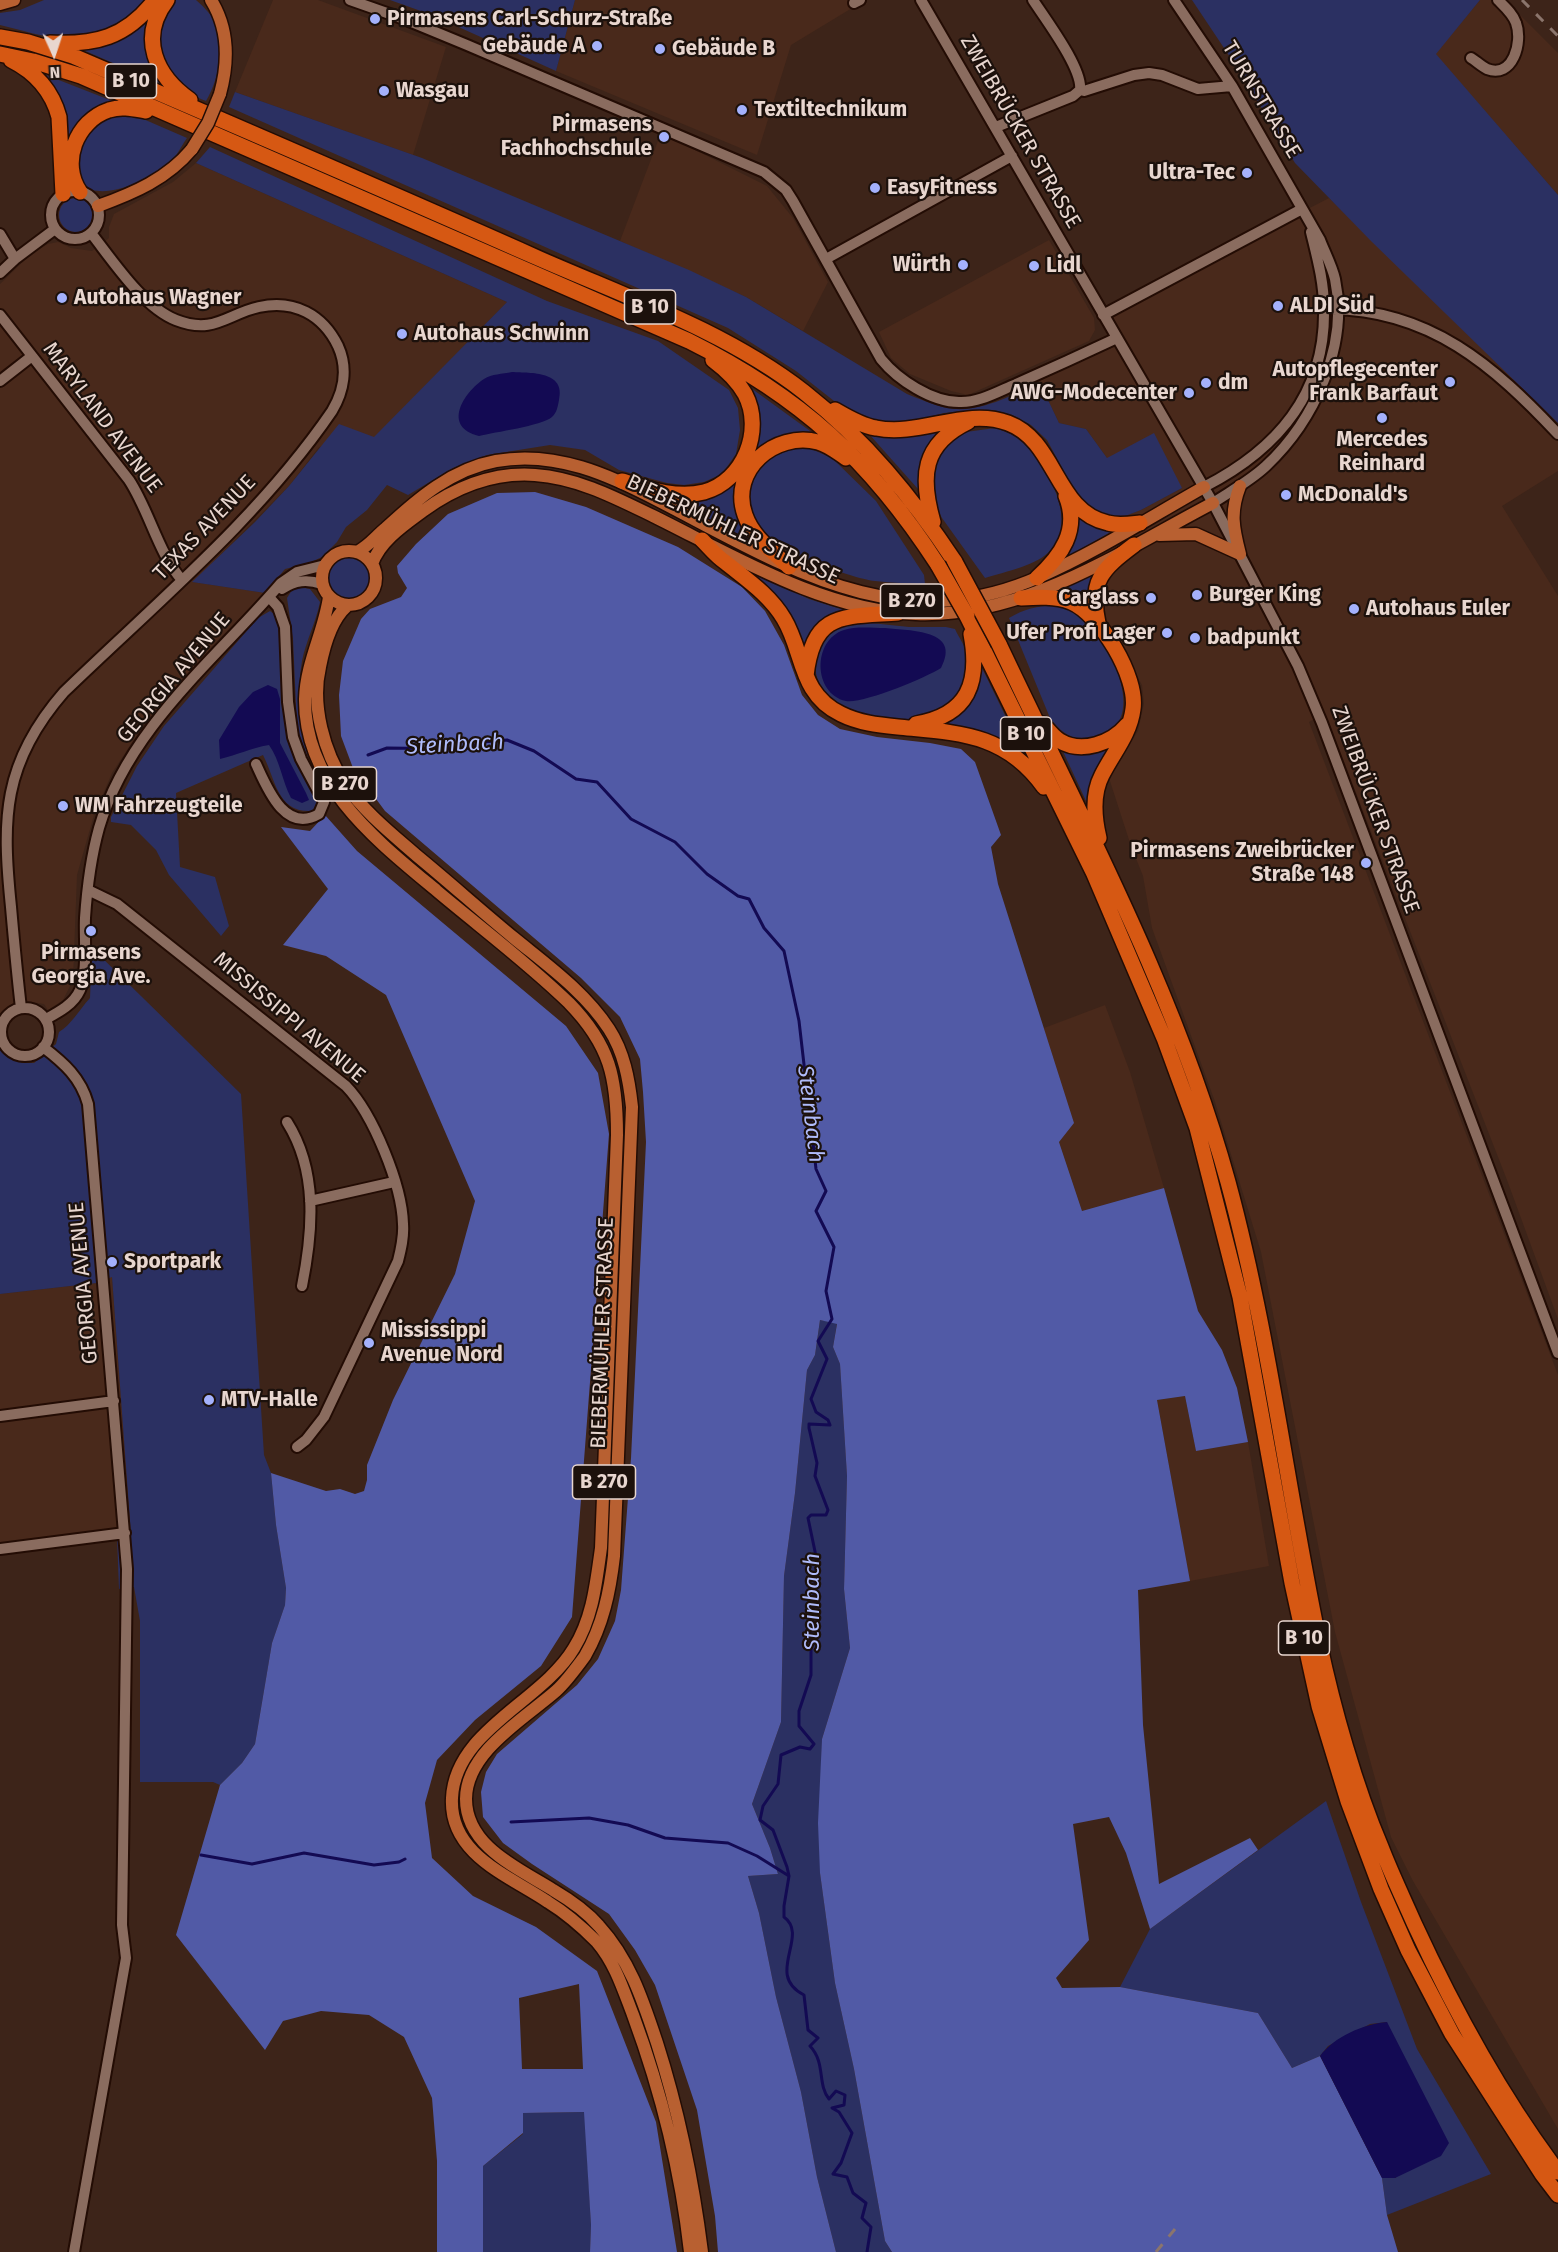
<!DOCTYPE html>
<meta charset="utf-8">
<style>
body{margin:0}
#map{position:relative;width:1558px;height:2252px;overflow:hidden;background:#3d2419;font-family:"Fira Sans",sans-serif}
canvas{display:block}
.north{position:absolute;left:24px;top:24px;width:60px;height:60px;-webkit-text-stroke:4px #1c110c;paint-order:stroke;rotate:177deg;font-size:16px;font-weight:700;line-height:24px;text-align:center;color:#e8d6cf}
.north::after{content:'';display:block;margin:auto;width:21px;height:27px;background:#e8d6cf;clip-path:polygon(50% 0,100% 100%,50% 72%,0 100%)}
</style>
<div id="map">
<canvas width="1558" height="2252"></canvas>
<div class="north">N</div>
</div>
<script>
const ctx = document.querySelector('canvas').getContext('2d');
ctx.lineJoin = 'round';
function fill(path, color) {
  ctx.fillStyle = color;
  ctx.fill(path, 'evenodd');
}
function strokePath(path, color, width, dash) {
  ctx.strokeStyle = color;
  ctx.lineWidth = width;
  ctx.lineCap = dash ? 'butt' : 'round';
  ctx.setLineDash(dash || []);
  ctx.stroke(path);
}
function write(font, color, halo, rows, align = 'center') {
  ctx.font = font + ' "Fira Sans",sans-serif';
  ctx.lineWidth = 4.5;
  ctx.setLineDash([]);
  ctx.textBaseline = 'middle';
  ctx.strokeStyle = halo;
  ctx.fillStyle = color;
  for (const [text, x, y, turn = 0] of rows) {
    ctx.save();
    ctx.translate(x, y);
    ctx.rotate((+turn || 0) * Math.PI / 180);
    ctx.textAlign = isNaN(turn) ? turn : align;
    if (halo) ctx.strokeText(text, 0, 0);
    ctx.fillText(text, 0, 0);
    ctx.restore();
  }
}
const built = new Path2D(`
 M273,0H318L446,47L413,155L235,92Z
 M575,0H854L857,5L791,45L757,155L556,71Z
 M1480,0H1505L1558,53V195L1435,54Z
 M661,133L767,186L793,218L828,282L803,331L746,297L620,241Z
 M196,163L507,302L374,438L319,447L289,486L193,582L265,593L215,643L144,724L112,773L94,815L77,875L73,980L63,1000L48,1010L44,1004L32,1002L15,1003L0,1017V284L31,254L48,244L58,242L71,248L92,251L109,238V227L114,214L173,182Z
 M1329,198L1558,423V471L1502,506L1558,596V1319L1507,1180L1325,713L1309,722L1558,1375V2129L1413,1881L1391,1837L1335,1632L1261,1252L1214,1099L1152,928L1143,876L1131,846L1109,778L1138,731L1144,704L1142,685L1105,621L1101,607H1088L1089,589L1075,581L1063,559L1116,529L1120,518L1141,510L1182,488L1107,458L1086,429L1059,423L1034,371L1108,336L1098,318Z
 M1049,240L1094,318L1095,330L1089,341L968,395L951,391L910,374L891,358L879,332Z
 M1105,1005L1130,1072L1164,1188L1082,1211L1059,1142L1044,1028Z
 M112,1276L131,1536L0,1550V1294L97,1283Z
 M1185,1396L1196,1451L1248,1442L1269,1566L1190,1581L1157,1400Z`);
const green = new Path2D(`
 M44,0H150C132,22 93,41 64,39C43,37 21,30 0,25V13L20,10Z
 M174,0H196C204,7 213,16 217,26C225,50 218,81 206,101C196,97 184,92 177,83C164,69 154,45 161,26C164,17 170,8 174,0Z
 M390,0H575L556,71L432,15Z
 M1192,0H1480L1436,54L1558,195V423L1371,241L1295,163L1238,69Z
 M153,11L152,66L159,83L83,50C114,44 134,36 153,11Z
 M46,75L115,102L66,154L63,105L57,91Z
 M235,92L422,158L689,270L746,297L907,394C920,399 933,405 947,408C979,414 1011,395 1040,383L1059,423L1086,429L1107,458L1154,433L1182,488L1141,510L1120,518L1103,517L1077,496L1047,440L1031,425L1012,415L993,410H978L944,413L899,425L871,421L848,412L796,371L728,328L229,107Z
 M119,115H134L187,138C180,148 175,160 165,167C149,180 101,202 84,185C69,169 80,138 94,127C102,120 110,118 119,115Z
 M210,147L547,301L658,341L729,390L738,408L740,430L736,454L722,474L704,482L684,485L667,483L619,470L585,450L550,445L487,455L453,468L408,495L387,485L367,510L346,527L337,542L322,557L309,563L285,569L265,593L192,582L255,522L289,486L339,424L374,437L507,302L196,163Z
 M59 215a17 17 0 1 1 34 0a17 17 0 1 1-34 0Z
 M744,383L817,436L755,454L743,522L750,541L669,500L703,499L754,448Z
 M945,427C924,447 922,460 918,489L869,434L888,437Z
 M995,428C1003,431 1014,434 1020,440C1045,461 1079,520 1052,549C1037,566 1007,571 985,578L942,518L933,501L932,474L938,454L948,441L966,432Z
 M796,448H809L832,458L876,501L924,575L925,584C909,583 892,583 875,581C850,578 774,550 759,530C751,520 749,504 749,491C751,465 774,455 796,448Z
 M1077,512L1116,529L1063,559C1074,543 1076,531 1077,512Z
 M328 579a22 22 0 1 1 44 0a22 22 0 1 1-44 0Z
 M744,567L809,599L847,611C822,624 809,627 802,656Z
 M1100,570L1089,589L1088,607L1052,592Z
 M299,587L310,589L320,602C316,622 306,641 302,661C296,694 301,727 308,759L297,728L293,639L287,598L292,590Z
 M1055,605C1066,606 1079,611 1087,620C1114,650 1153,731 1088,739C1071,741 1060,731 1050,718L1009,618C1024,609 1037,606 1055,605Z
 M270,611L277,616L281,626L289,738L294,757L314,791L317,804L312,811C277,813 276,780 263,755L176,793L180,867L215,877L229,926L221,936L169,875L156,850L131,825L111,822V817L137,766L164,726L258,618Z
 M871,623L909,627H946L955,629C959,638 967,648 968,659C969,664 966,671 965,677C953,750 786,722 820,647C830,626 850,623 871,623Z
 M980,664L1024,754L997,737L970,728L937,724C953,716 972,708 978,689C980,682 979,672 980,664Z
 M1114,743L1098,767L1087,803L1060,745Z
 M92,948L241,1094L264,1455L271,1473L276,1525L286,1588L285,1605L272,1643L255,1744L242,1763L220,1785L213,1782H140V1621L134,1587L119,1589L117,1537L131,1535L112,1277L97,1283L0,1294V1043L4,1054L22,1063H34L56,1044L59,1032C71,1025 79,1010 90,998Z
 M820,1320L837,1323L833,1347L840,1364L847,1476L844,1589L850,1648L822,1739L820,1873L835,1983L854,2069L885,2241L892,2252H836L817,2177L801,2092L776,1997L759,1913L748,1876L778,1874L770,1848L752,1804L781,1722L784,1576L795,1493L807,1370L815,1355Z
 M1326,1801L1361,1902L1417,2049L1491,2174L1387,2215L1382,2178H1396L1387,2022L1370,2024L1328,2046L1320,2056L1292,2068L1258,2013L1120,1987L1150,1929Z
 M585,2112L591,2225L590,2252H483V2166L523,2134V2113Z`);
const forest = new Path2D(`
 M535,492L586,507L678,547L742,587L765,611L784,645L802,695L818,715L840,729L877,737L930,743L961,749L975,762L1001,835L991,847L998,884L1074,1123L1059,1142L1082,1211L1164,1188L1198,1311L1222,1350L1237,1388L1248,1442L1196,1451L1185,1396L1157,1400L1190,1581L1138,1590L1143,1725L1159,1884L1250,1838L1258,1850L1150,1929L1126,1853L1109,1817L1073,1824L1089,1940L1056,1978L1062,1988L1120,1987L1258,2013L1292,2068L1320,2056L1382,2178L1387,2215L1398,2252H892L885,2241L854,2069L835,1983L820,1873L818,1823L822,1739L850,1648L844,1589L847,1476L840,1364L833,1347L837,1324L820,1320L815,1355L807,1370L795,1493L784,1576L781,1722L752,1804L770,1848L778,1874L748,1876L759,1913L776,1997L801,2092L817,2177L836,2252H718L715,2216L697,2110L655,1985L635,1950L609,1914L532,1864L503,1843L483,1817L481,1792L486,1772L497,1754L577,1685L598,1659L615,1621L621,1590L631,1458L646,1142L643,1092L640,1059L620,1017L581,978L385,811L353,768L341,736L339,695L343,661L361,619L370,609L401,597L407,588L398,573L397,566L416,544L448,514L497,493Z
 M325,815L357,851L566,1026L598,1073L609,1134L572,1617L541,1666L475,1720L437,1760L425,1803L432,1858L473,1896L536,1927L597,1971L656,2122L677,2252H590L591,2225L584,2112L523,2113V2133L483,2166V2252H437V2161L432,2098L404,2037L369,2015L321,2011L283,2021L265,2050L176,1935L220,1785L242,1763L255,1744L272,1643L285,1605L286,1588L276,1525L271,1473L326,1491L340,1489L355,1494L364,1491L367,1480V1465L393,1400L455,1274L475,1201L386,995L326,956L283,945L328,889L281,827L310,831ZM579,1984L583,2069H522L519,1998Z`);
const water = new Path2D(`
 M512,372C531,373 566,371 559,400C558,405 557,413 552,417C541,426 495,432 479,436C442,427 463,393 484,379C492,374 502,374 512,372Z
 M885,628C910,631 962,629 941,668C925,678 863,704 846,701C813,694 812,640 844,630C856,626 872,628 885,628Z
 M268,685L277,689L280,699V743L306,793L309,800L302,803L291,798C282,781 280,760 269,745C250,748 238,755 220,759L219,740L239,707L253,692Z
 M1387,2022L1449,2143L1441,2156L1395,2178H1382L1320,2056C1334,2037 1363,2024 1387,2022Z`);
const stream = new Path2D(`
 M368,755L387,748L465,749L482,742L507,740L534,751L576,779L597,782L631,819L675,842L707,874L738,896L749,899L764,928L784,951L799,1021L816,1169L826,1191L816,1211L834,1247L826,1291L832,1319L818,1341L827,1359L811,1399L816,1412L828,1420L830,1425L809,1424V1428L817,1463L815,1476L828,1510L826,1515H811L808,1518L817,1561L811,1630V1675L799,1711V1726L814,1744L810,1749L800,1747L781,1755L778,1784L763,1806L760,1820L773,1830L787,1867L789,1876L784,1906V1917C810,1936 764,1975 804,1995L808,2030L818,2038L810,2046C826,2063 817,2084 829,2099L836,2091L845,2095L844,2105L832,2108L839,2112L852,2133L841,2163L833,2174L847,2177L853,2193L866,2203L862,2218L871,2227L867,2252
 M511,1822L589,1818L628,1825L665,1838L728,1843L757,1856L789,1876
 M201,1855L252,1864L304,1853L374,1865L399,1862L405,1859`);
const minor = new Path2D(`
 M350,0L404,19L467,45L764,172L786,190L793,201L881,359C898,380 932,402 959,402C979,403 999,391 1016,384C1050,369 1083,354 1117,338
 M921,0L1213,503L1298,666L1322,723L1558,1353
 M1033,0C1046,20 1083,69 1080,90
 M1174,0L1232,86L1320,240C1325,253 1332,266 1335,279C1349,346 1314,421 1266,466C1250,481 1231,491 1213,503
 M854,3L860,0
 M1471,58C1476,61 1481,66 1487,69C1513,79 1523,42 1516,23C1513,14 1505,7 1498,0
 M996,127L1073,96L1080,90L1084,91L1134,75L1149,73L1162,75L1198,89L1232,86
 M51 215a24 24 0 1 1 48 0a24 24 0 1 1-48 0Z
 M0,234L15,259
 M826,259L1012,156
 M0,273L15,259L55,229
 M1331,309C1430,310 1493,365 1558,434
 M0,315L129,480C149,510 159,555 182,580
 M1103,315L1302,209
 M0,381L32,356
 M1204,487C1276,450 1326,395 1324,308C1324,282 1317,257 1311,232
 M282,589C295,580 307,579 322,584
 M256,764C267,788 285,834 319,814L324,802L301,759L293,737L288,702L285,627L278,607L269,597
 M88,890L117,904L346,1086C373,1114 402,1185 403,1224C404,1237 401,1249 398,1261L324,1417L306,1440L297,1447
 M1 1032a24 24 0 1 1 48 0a24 24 0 1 1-48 0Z
 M21,1008C17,974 14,941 11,907C2,819 2,763 64,692C156,603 259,518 332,411C344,391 348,368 338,346C323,315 294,299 259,307C227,314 214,335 176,320C143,307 113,261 91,233
 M46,1019C59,1012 74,1004 80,990C88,972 84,938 85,918C87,888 91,857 99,828C128,728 216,659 281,583L297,572L325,565
 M43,1047C64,1063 81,1078 88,1104L127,1569L122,1925L126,1958L74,2252
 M287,1122C318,1171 313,1231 302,1286
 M310,1201L394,1182
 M0,1416L114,1401
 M0,1549L125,1533`);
const major = new Path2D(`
 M211,0C229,29 229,61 220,94
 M0,4L14,0
 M98,206C134,193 167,179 192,149
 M1159,535L1196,534L1240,554
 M322 578a27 27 0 1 1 54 0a27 27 0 1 1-54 0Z
 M357,552C369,546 376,536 386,528C417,499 452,469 496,461C555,450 610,475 661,502C785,566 897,640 1039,577C1096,552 1149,518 1204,487
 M1240,554C1233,527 1230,512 1240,486
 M372,564C380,541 404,525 423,511C456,487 494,472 535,475C578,478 616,498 653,516C734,556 824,611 916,614C1025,618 1121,551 1213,503
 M329,597C324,632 306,662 305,699C304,785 377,841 437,891C481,928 528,963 569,1003C610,1045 617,1078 617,1135L601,1548C596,1583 593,1617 574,1648C542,1702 455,1730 452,1798C449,1855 510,1876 548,1902C566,1913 582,1927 597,1942C615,1963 623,1989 633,2015C661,2091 681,2171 690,2252
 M347,606C331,620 324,646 320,667C311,705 324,752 345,784C364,812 392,834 416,855C449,882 481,911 514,938C547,965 585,992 609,1029C624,1052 629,1079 632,1107L614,1556C610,1591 603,1625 585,1656C577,1667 566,1682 556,1691C524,1719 466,1752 466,1799C466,1847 520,1869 553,1890C570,1900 587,1912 599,1926C630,1960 643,2001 657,2043C679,2112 693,2181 702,2252`);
const highway = new Path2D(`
 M167,0C138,38 156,76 190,100
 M0,37L28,42L73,56C229,123 385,190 540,259C629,298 727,332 804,392C865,440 912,497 955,562
 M50,43C95,45 126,38 155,0
 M0,54L33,61L81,76L689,341C801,397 870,460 938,565
 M11,60C35,72 52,91 59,117L63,194
 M80,192C60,163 76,121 109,110C122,106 134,109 146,111
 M835,410C847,417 862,426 876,428C920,437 965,407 1008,423C1057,441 1055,512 1108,523C1118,526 1130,524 1140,523
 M622,481C648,489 677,499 704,492C744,481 764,430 745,394C737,380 725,369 713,360
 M933,522C920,477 922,444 968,422
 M702,540C709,547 716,556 725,562C746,579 770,595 784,619C804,652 799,694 841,714C859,723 878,725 898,727C959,733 1005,733 1044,787
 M789,567C773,551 753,538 745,515C729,470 775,431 818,442C829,445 837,452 846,458
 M1037,578C1061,556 1080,530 1066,496
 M1021,598C1038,597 1055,596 1071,602C1100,614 1138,677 1133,709C1130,734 1113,753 1102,775C1092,794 1094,817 1099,838
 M967,616L1094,874L1164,1038L1197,1128L1240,1297L1292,1583L1319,1706L1348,1801L1381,1889L1408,1950L1452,2034L1542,2174L1558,2195
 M1098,623C1089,581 1102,569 1134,545
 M999,644C1082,820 1176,993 1228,1182C1269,1333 1287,1489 1319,1642C1333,1708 1355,1786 1381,1847C1391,1873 1403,1898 1414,1923C1454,2010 1500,2095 1558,2172
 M806,676C813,611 843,617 898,613
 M916,724C969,715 980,682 971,634
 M1043,724C1048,730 1053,737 1060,741C1082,754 1112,743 1127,725`);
const rail = new Path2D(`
 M1522,0L1558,36
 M1156,2252L1175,2229`);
const majorBridge = new Path2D(`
 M192,149L208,123L220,94`);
const highwayBridge = new Path2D(`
 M955,562L999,644
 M938,565L967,616`);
const markers = [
 [375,19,6,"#a4b1fc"],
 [597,46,6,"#a4b1fc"],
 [660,49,6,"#a4b1fc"],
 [384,91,6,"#a4b1fc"],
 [742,110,6,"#a4b1fc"],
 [664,137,6,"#a4b1fc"],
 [1247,173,6,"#a4b1fc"],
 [875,188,6,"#a4b1fc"],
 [963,265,6,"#a4b1fc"],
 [1034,266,6,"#a4b1fc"],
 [62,298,6,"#a4b1fc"],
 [1278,306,6,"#a4b1fc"],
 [402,334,6,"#a4b1fc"],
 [1450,382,6,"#a4b1fc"],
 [1206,383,6,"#a4b1fc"],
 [1189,393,6,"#a4b1fc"],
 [1382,418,6,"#a4b1fc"],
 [1286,495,6,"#a4b1fc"],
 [1197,595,6,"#a4b1fc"],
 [1151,598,6,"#a4b1fc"],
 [1354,609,6,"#a4b1fc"],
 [1167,633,6,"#a4b1fc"],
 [1195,638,6,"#a4b1fc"],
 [63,806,6,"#a4b1fc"],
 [1366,863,6,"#a4b1fc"],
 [91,931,6,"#a4b1fc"],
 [112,1262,6,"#a4b1fc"],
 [369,1343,6,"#a4b1fc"],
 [209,1400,6,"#a4b1fc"]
];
const shields = [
 [131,81,51],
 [650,307,51],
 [912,601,63],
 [1026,734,51],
 [345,784,63],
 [604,1482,63],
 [1304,1638,51]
];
const shieldNames = [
 ["B 10",131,81],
 ["B 10",650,307],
 ["B 270",912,601],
 ["B 10",1026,734],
 ["B 270",345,784],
 ["B 270",604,1482],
 ["B 10",1304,1638]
];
const poiNames = [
 ["Pirmasens Carl-Schurz-Straße",387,19],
 ["Gebäude A",585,46,"right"],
 ["Gebäude B",672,49],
 ["Wasgau",396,91],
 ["Textiltechnikum",754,110],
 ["Pirmasens",652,125,"right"],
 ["Fachhochschule",652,149,"right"],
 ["Ultra-Tec",1235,173,"right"],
 ["EasyFitness",887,188],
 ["Würth",951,265,"right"],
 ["Lidl",1046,266],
 ["Autohaus Wagner",74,298],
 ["ALDI Süd",1290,306],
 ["Autohaus Schwinn",414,334],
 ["Autopflegecenter",1438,370,"right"],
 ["Frank Barfaut",1438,394,"right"],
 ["dm",1218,383],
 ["AWG-Modecenter",1177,393,"right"],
 ["Mercedes",1382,440,"center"],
 ["Reinhard",1382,464,"center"],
 ["McDonald's",1298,495],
 ["Burger King",1209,595],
 ["Carglass",1139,598,"right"],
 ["Autohaus Euler",1366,609],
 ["Ufer Profi Lager",1155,633,"right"],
 ["badpunkt",1207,638],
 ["WM Fahrzeugteile",75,806],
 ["Pirmasens Zweibrücker",1354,851,"right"],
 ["Straße 148",1354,875,"right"],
 ["Pirmasens",91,953,"center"],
 ["Georgia Ave.",91,977,"center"],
 ["Sportpark",124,1262],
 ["Mississippi",381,1331],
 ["Avenue Nord",381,1355],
 ["MTV-Halle",221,1400]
];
const streetNames = [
 ["TURNSTRASSE",1261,100,59],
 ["ZWEIBRÜCKER STRASSE",1020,132,60],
 ["MARYLAND AVENUE",102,418,53],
 ["TEXAS AVENUE",205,528,-46],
 ["BIEBERMÜHLER STRASSE",733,530,25],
 ["GEORGIA AVENUE",174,678,-50],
 ["ZWEIBRÜCKER STRASSE",1375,810,70],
 ["MISSISSIPPI AVENUE",289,1018,40],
 ["GEORGIA AVENUE",84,1283,-95],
 ["BIEBERMÜHLER STRASSE",603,1333,-88]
];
const waterNames = [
 ["Steinbach",455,745,-3],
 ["Steinbach",810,1114,83],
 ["Steinbach",813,1602,-90]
];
fill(built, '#49291b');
fill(green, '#2b3062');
fill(forest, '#515aa6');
fill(water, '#130a53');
strokePath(stream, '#130a53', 3);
strokePath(minor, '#230c04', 14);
strokePath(major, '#230c04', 15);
strokePath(highway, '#230c04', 18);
strokePath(minor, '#8a6c5f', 10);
strokePath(major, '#b86031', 12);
strokePath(highway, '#d65813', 15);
strokePath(rail, '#8b756c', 3, [10, 10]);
strokePath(majorBridge, '#230c04', 15, []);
strokePath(highwayBridge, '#230c04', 18, []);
strokePath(majorBridge, '#b86031', 12);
strokePath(highwayBridge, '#d65813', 15);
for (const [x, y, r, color] of markers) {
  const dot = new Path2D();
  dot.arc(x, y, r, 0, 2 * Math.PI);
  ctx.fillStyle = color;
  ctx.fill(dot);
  strokePath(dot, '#1c110c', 2);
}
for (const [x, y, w] of shields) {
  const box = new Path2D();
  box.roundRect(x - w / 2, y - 17, w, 34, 4.5);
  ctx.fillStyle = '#1c110c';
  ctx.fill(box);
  strokePath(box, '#e8d6cf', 1.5);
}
write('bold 20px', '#e8d6cf', null, shieldNames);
write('bold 21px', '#e8d6cf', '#1c110c', poiNames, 'left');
write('21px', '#e8d6cf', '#1c110c', streetNames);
write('italic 22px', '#afbbfa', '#1c110c', waterNames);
</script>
